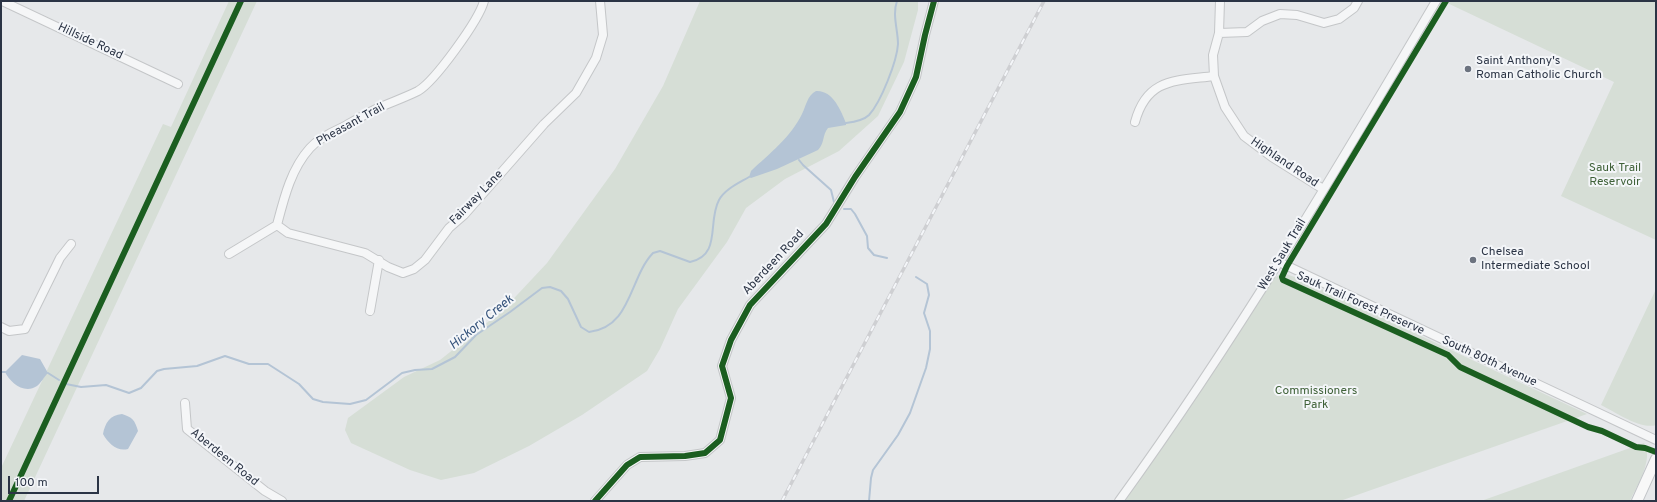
<!DOCTYPE html>
<style>
body{margin:0}
#map{position:relative;width:1657px;height:502px;overflow:hidden;background:#e6e8ea;font-family:Overpass,sans-serif}
canvas{display:block}
.frame{position:absolute;inset:0;border:2px solid #2b3445;pointer-events:none}
.scale{position:absolute;left:8px;top:476px;width:91px;height:18px;box-sizing:border-box;border:2px solid #2b3445;border-top:0;padding-left:5px;font-size:12px;line-height:14px;white-space:nowrap;color:#2b3445;-webkit-text-stroke:3px #f4f6f9;paint-order:stroke}
</style>
<div id="map">
<canvas width="1657" height="502"></canvas>
<div class="frame"></div>
<div class="scale">100 m</div>
</div>
<script>
const ctx = document.querySelector('canvas').getContext('2d');
ctx.lineJoin = 'round';
function fill(path, color) {
  ctx.fillStyle = color;
  ctx.fill(path, 'evenodd');
}
function strokePath(path, color, width, dash) {
  ctx.strokeStyle = color;
  ctx.lineWidth = width;
  ctx.lineCap = dash ? 'butt' : 'round';
  ctx.setLineDash(dash || []);
  ctx.stroke(path);
}
function write(font, color, halo, rows, align = 'center') {
  ctx.font = font + ' Overpass,sans-serif';
  ctx.lineWidth = 4;
  ctx.setLineDash([]);
  ctx.textBaseline = 'middle';
  ctx.strokeStyle = halo;
  ctx.fillStyle = color;
  for (const [text, x, y, turn = 0] of rows) {
    ctx.save();
    ctx.translate(x, y);
    ctx.rotate((+turn || 0) * Math.PI / 180);
    ctx.textAlign = isNaN(turn) ? turn : align;
    if (halo) ctx.strokeText(text, 0, 0);
    ctx.fillText(text, 0, 0);
    ctx.restore();
  }
}
const green = new Path2D(`
 M229,1H257L24,501H1V468L163,124L171,127Z
 M700,1H918V10L904,62L878,116L839,151L785,179L746,208L727,242L678,309L660,349L647,371L582,415L529,446L474,473L441,480L410,470L351,443L345,430L348,418L404,377L440,360L503,310L547,263L615,169L663,86Z
 M1443,1H1656V240L1561,196L1614,82Z
 M1281,274H1286L1300,279L1587,414L1340,501H1124L1274,278Z
 M1656,289V425C1641,430 1615,412 1601,405Z
 M1644,443C1654,460 1637,485 1630,501H1481Z`);
const water = new Path2D(`
 M816,91C833,90 841,111 846,123V125L828,128C822,135 825,143 818,150L777,169L751,178L749,177L751,171C769,154 791,137 802,114C806,106 807,96 816,91Z
 M22,355L40,359L48,373C44,377 41,383 37,386C24,395 10,382 5,372Z
 M122,414C132,417 135,420 138,431L128,449C117,452 108,443 103,434C105,423 110,415 122,414Z`);
const stream = new Path2D(`
 M846,123C854,122 864,120 869,115C881,102 897,61 898,44C898,30 892,15 897,1
 M799,160L803,165L831,190L834,202
 M844,209H851L855,214L867,236L868,248L874,255L887,258
 M1,372H5
 M48,373L59,380
 M66,384L81,387L106,385L129,393L141,388L157,371L164,369L197,366L225,356L249,364H268L299,384L313,399L323,402L350,404L366,400L402,373L415,370L432,369L455,357L476,335L510,312L542,288L550,287L561,291L568,299L581,327L589,332C632,327 629,278 653,253L660,251L690,262C722,255 707,222 719,200C725,189 739,183 749,177
 M869,501L871,478L873,470L898,435L910,413L926,368L930,349V331L924,313L929,295L927,284L916,277`);
const minor = new Path2D(`
 M2,1L178,84
 M1220,1L1219,33L1213,55L1214,76L1225,107L1244,136L1272,157L1323,189
 M1219,33L1247,32L1262,21L1280,14L1297,15L1324,23L1339,19L1354,8L1358,1
 M1135,122C1147,78 1175,81 1214,76
 M277,225L288,233L365,253L388,267L403,273L414,269L425,260L449,228L464,215L544,124L576,93L596,58L603,35L600,1
 M229,254L277,225C284,198 291,169 310,148C318,139 330,133 341,128C352,122 364,115 376,109C389,103 404,98 418,91C435,81 479,20 484,1
 M1279,262L1656,440
 M370,311L379,260
 M1,327L9,331L25,329L60,258L71,244
 M185,403L187,429L265,491L282,501
 M595,501L627,465L640,457L685,456L705,453L720,440L731,398L722,366L731,340L750,305L826,224L855,177L900,112L916,77L925,35L934,1
 M1119,501C1235,341 1336,171 1436,1`);
const major = new Path2D(`
 M1637,501L1656,459`);
const rail = new Path2D(`
 M782,501L1044,1`);
const cycleway = new Path2D(`
 M1446,1L1287,266L1282,277L1283,280L1448,355L1460,367L1588,427L1602,431L1636,447L1645,448L1656,452
 M9,501L241,1
 M595,501L627,465L640,457L685,456L705,453L720,440L731,398L722,366L731,340L750,305L826,224L855,177L900,112L916,77L925,35L934,1`);
const markers = [
 [1468,69,4,"#6c737f"],
 [1473,260,4,"#6c737f"]
];
const streetNames = [
 ["Hillside Road",90,42,25],
 ["Pheasant Trail",351,125,-29],
 ["Highland Road",1284,163,34],
 ["Fairway Lane",477,198,-46],
 ["West Sauk Trail",1283,255,-59],
 ["Aberdeen Road",774,263,-47],
 ["Sauk Trail Forest Preserve",1360,304,24],
 ["South 80th Avenue",1489,362,25],
 ["Aberdeen Road",224,458,39]
];
const poiNames = [
 ["Saint Anthony's",1476,62],
 ["Roman Catholic Church",1476,76],
 ["Chelsea",1481,253],
 ["Intermediate School",1481,267]
];
const parkNames = [
 ["Sauk Trail",1615,169],
 ["Reservoir",1615,183],
 ["Commissioners",1316,392],
 ["Park",1316,406]
];
const waterNames = [
 ["Hickory Creek",482,323,-39]
];
fill(green, '#d6ded6');
fill(water, '#b4c4d5');
strokePath(stream, '#b4c4d5', 2);
strokePath(minor, '#c4c6c8', 10);
strokePath(major, '#c2c5c8', 12);
strokePath(minor, '#f5f6f7', 8);
strokePath(major, '#f8f8f8', 10);
strokePath(rail, '#cecfd2', 3.5);
strokePath(rail, '#f4f6f9', 2, [6]);
strokePath(cycleway, '#1b5e20', 6);
for (const [x, y, r, color] of markers) {
  const dot = new Path2D();
  dot.arc(x, y, r, 0, 2 * Math.PI);
  ctx.fillStyle = color;
  ctx.fill(dot);
  strokePath(dot, '#f4f6f9', 1.5);
}
write('12px', '#2b3445', '#f4f6f9', streetNames);
write('12px', '#2b3445', '#f4f6f9', poiNames, 'left');
write('12px', '#3f6138', '#f4f6f9', parkNames);
write('italic 13px', '#34527a', '#f4f6f9', waterNames);
</script>
